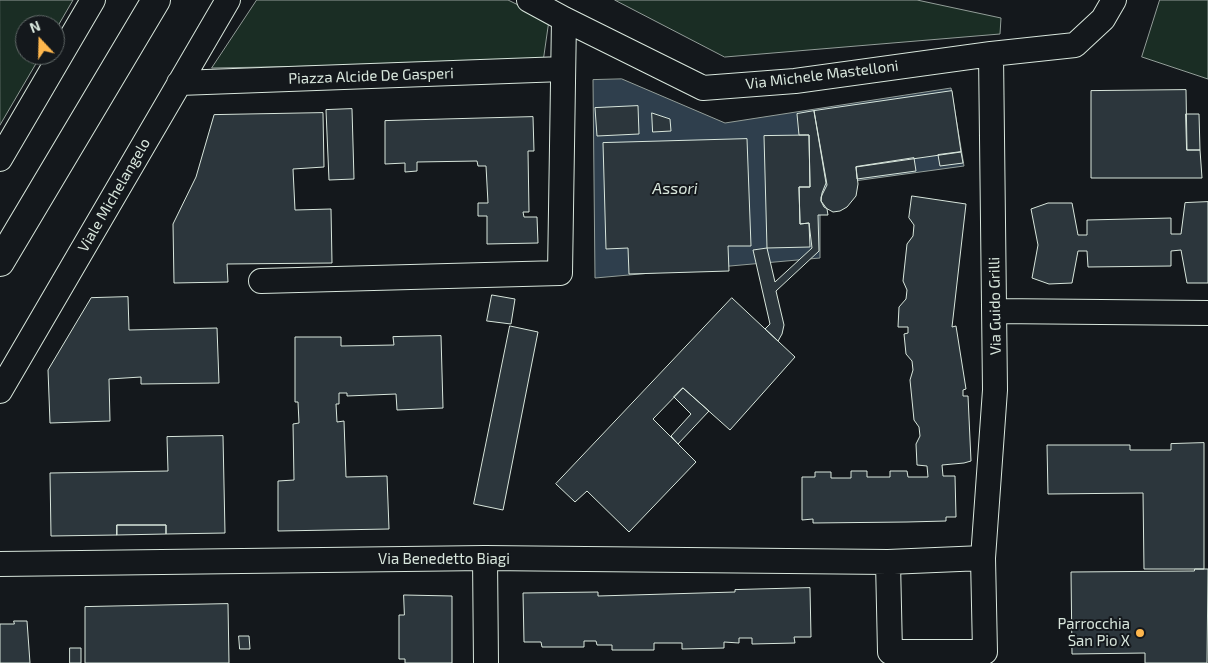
<!DOCTYPE html>
<style>
body{margin:0}
#map{position:relative;width:1208px;height:663px;overflow:hidden;background:#14181c;font-family:"Exo 2",sans-serif}
canvas{display:block}
.north{position:absolute;left:15px;top:15px;width:50px;height:50px;box-sizing:border-box;background:#14181c;border:1px solid #626a69;border-radius:50%;rotate:339deg;font-size:14px;font-weight:700;line-height:20px;text-align:center;color:#d8e6dc}
.north::after{content:'';display:block;margin:auto;width:18px;height:22px;background:#ffb74d;clip-path:polygon(50% 0,100% 100%,50% 72%,0 100%)}
</style>
<div id="map">
<canvas width="1208" height="663"></canvas>
<div class="north">N</div>
</div>
<script>
const ctx = document.querySelector('canvas').getContext('2d');
ctx.lineJoin = 'round';
function fill(path, color) {
  ctx.fillStyle = color;
  ctx.fill(path, 'evenodd');
}
function strokePath(path, color, width, dash) {
  ctx.strokeStyle = color;
  ctx.lineWidth = width;
  ctx.lineCap = dash ? 'butt' : 'round';
  ctx.setLineDash(dash || []);
  ctx.stroke(path);
}
function write(font, color, halo, rows, align = 'center') {
  ctx.font = font + ' "Exo 2",sans-serif';
  ctx.lineWidth = 4;
  ctx.setLineDash([]);
  ctx.textBaseline = 'middle';
  ctx.strokeStyle = halo;
  ctx.fillStyle = color;
  for (const [text, x, y, turn = 0] of rows) {
    ctx.save();
    ctx.translate(x, y);
    ctx.rotate((+turn || 0) * Math.PI / 180);
    ctx.textAlign = isNaN(turn) ? turn : align;
    if (halo) ctx.strokeText(text, 0, 0);
    ctx.fillText(text, 0, 0);
    ctx.restore();
  }
}
const green = new Path2D(`
 M0,0H73L55,31V25H25V55H41L0,125Z
 M257,0H508L549,20L543,62L212,68Z
 M615,0H917L1001,18L1000,34L725,57Z
 M1160,0H1208V79L1142,57Z`);
const water = new Path2D(`
 M622,79L725,123L951,88L964,166L854,181L820,215V258L595,278L593,80Z`);
const building = new Path2D(`
 M1186,90L1187,150H1200L1202,178H1091V91Z
 M952,91L961,152L856,167L858,184L856,196L847,207L840,211L833,212L824,207L821,201V197L827,185L826,179L814,111Z
 M638,106L639,134L597,136L595,108Z
 M352,109L354,179L329,180L326,110Z
 M814,111L826,183L822,193L821,201L827,209L828,215H818L819,251L776,291L784,325L782,334L778,341L765,329L770,324L753,250L767,248L775,282L812,248L809,223L800,224L799,187H810L809,135H799L797,114Z
 M323,113L324,167L293,169L295,210L331,209L332,263L227,264L228,282L174,283L173,224L196,177L214,115Z
 M652,113L670,119L671,131L653,132Z
 M1186,114H1199L1200,150H1187Z
 M533,117L534,151H528L529,212H523L524,217H537L538,243L487,244V216H478V203H488L486,166H478L477,161L417,162V171L405,172V163L385,164V121Z
 M807,135H809L810,187H799L800,224L809,223L810,247L767,248L764,136Z
 M747,139L751,246H728L729,271L629,274L628,248L606,249L603,143Z
 M961,152L963,163L940,166L938,155Z
 M914,158L916,171L857,179L856,167Z
 M912,196L966,204L952,327L956,326L966,389L963,390V396H968L971,461L964,463L942,465L943,476H955L956,517H946V521L907,522L813,523V519L802,520V477H815V472H831V478H851V471H867V477H890V471H907L908,477H928L927,466L917,465L916,444L920,436L919,427L914,420L910,380L913,370L912,361L906,354L904,334L908,333V327H898L899,307L906,299L907,290L903,281L907,244L913,236L914,225L909,218Z
 M1208,202V283H1187L1181,250L1171,251V266L1088,267L1087,251H1078L1072,283L1049,284L1032,278L1038,245L1031,209L1048,203H1072L1078,235H1087V220L1171,218V234H1181L1185,203Z
 M492,295L515,299L511,324L487,321Z
 M128,297L129,330L217,328L219,383L141,384V377L109,379L110,421L50,423L48,370L91,298Z
 M732,298L795,357L730,430L683,388L653,419L696,462L629,532L587,491L575,502L556,484Z
 M510,326L538,332L503,510L474,504Z
 M441,336L443,408L397,410L396,394L347,396V393H339V404H336L337,422L344,421L346,477L387,476L389,529L278,531V481L294,480L293,424L299,423L298,402H295V337H341V346L394,345L393,337Z
 M683,388L709,411L678,444L671,436L691,414L674,397Z
 M223,436L225,533L166,534V525H117V535L51,536L50,473L168,471L167,437Z
 M1204,443V569H1144L1143,493L1048,494L1047,445H1130V450H1171V444Z
 M117,525H166V534L117,535Z
 M1195,569H1208L1207,663H1145V653L1072,654L1071,572L1194,571Z
 M810,588L811,637H794L795,643L752,644V638H739V643L724,642V648L682,649V643H654V650H612V645H597L596,641H584V647H542L541,642H524L523,593L598,592V596L735,592V590Z
 M404,595L452,596V663H405V659H399V615H404Z
 M228,604L229,663H85V607Z
 M14,621H27L30,663H0V624H14Z
 M239,636H249L250,649H240Z
 M70,648H81V663H70Z`);
const street = new Path2D(`
 M529,0L564,19L703,88L795,81L991,54L1075,45L1103,19L1114,0
 M179,83L563,69
 M0,159L93,0
 M261,281L560,273L564,19
 M995,311L1208,313
 M0,391L228,0
 M485,558L486,663
 M983,558L995,390L991,54
 M0,564L485,558L888,562L983,558L985,652H890L888,562`);
const secondary = new Path2D(`
 M0,262L156,0`);
const markers = [
 [1140,633,5,"#ffb74d"]
];
const streetNames = [
 ["Via Michele Mastelloni",822,75,-7],
 ["Piazza Alcide De Gasperi",371,76,-2],
 ["Viale Michelangelo",114,195,-60],
 ["Via Guido Grilli",995,306,-91],
 ["Via Benedetto Biagi",444,559]
];
const poiNames = [
 ["Parrocchia",1130,624],
 ["San Pio X",1130,641]
];
const waterNames = [
 ["Assori",675,189]
];
fill(green, '#1a2d24');
strokePath(green, '#939e99', 1);
fill(water, '#2f3f4d');
strokePath(water, '#939e99', 1);
fill(building, '#2c363c');
strokePath(building, '#d8e6dc', 1);
strokePath(street, '#d8e6dc', 26);
strokePath(secondary, '#d8e6dc', 30);
strokePath(street, '#14181c', 24);
strokePath(secondary, '#14181c', 28);
for (const [x, y, r, color] of markers) {
  const dot = new Path2D();
  dot.arc(x, y, r, 0, 2 * Math.PI);
  ctx.fillStyle = color;
  ctx.fill(dot);
  strokePath(dot, '#14181c', 2);
}
write('15px', '#d8e6dc', '#14181c', streetNames);
write('15px', '#d8e6dc', '#14181c', poiNames, 'right');
write('italic 16px', '#d8e6dc', '#14181c', waterNames);
</script>
